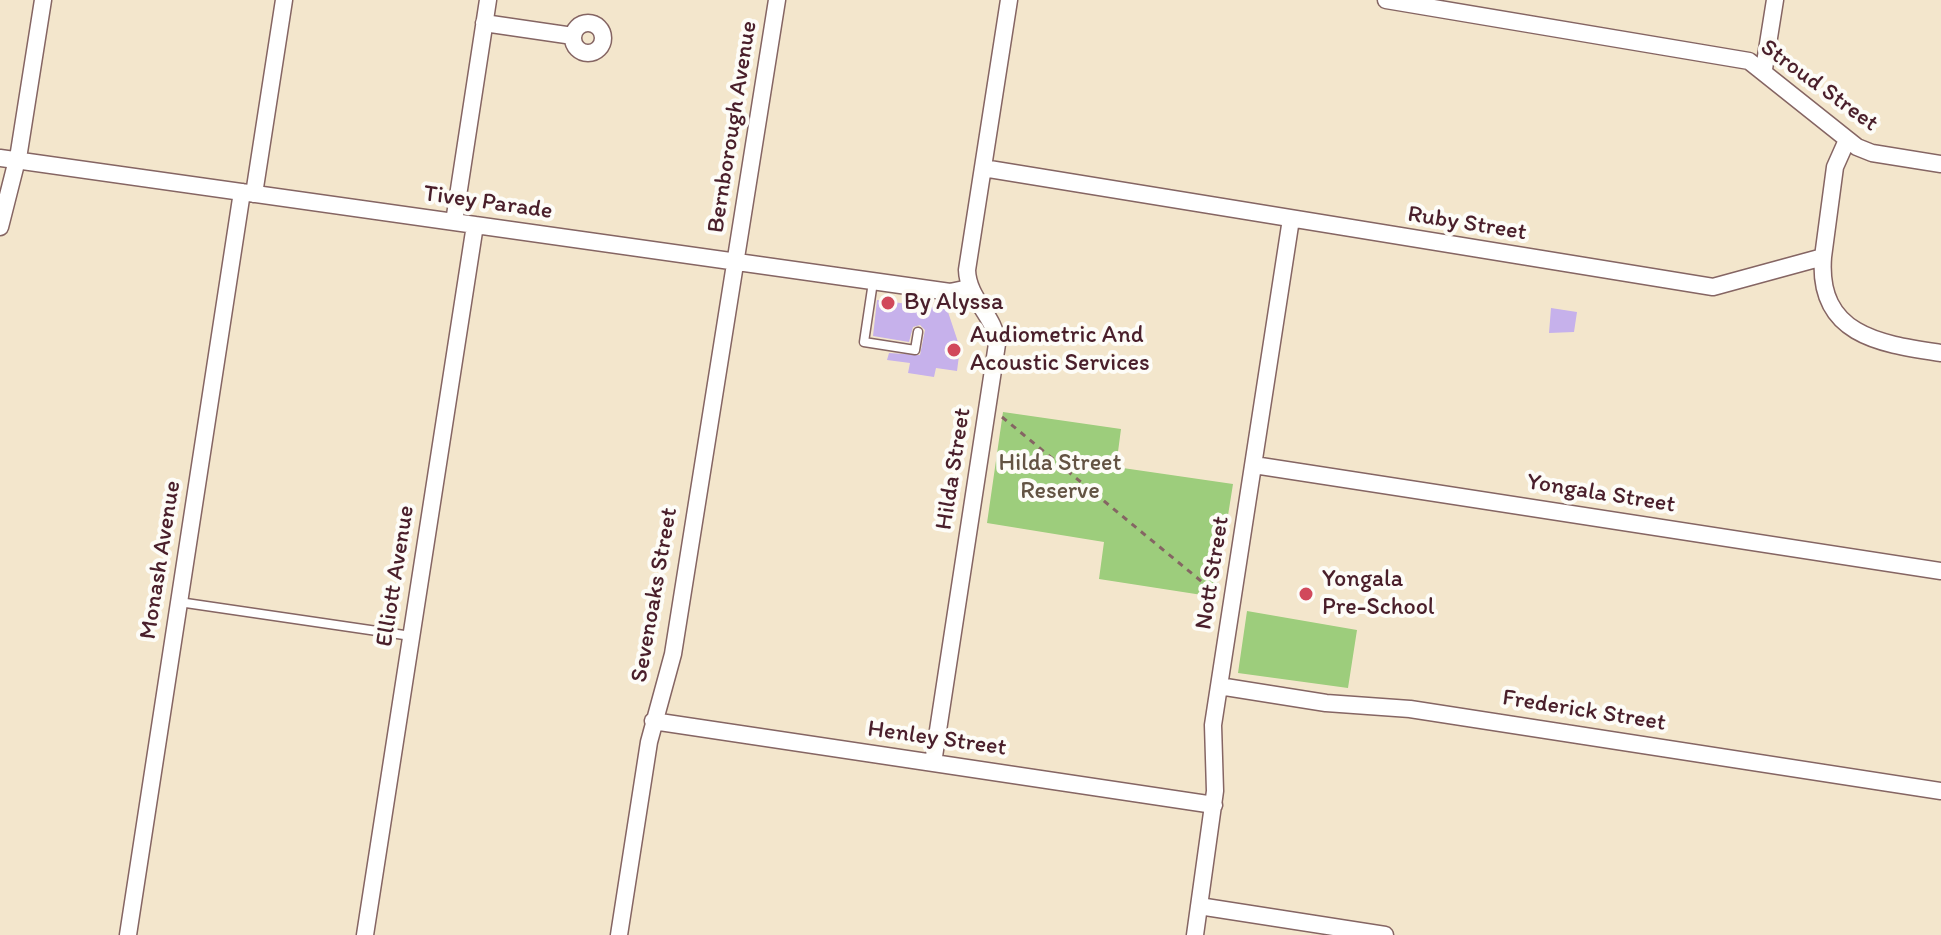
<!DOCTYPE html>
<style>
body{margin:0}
canvas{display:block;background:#f3e6cc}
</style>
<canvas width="1941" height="935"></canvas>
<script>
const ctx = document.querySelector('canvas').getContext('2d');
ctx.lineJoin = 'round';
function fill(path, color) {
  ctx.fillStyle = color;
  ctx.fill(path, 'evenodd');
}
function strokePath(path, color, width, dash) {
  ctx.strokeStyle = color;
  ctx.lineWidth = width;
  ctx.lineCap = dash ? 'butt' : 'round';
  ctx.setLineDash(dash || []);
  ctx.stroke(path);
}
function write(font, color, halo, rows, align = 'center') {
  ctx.font = font + ' Itim,sans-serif';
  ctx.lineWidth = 8;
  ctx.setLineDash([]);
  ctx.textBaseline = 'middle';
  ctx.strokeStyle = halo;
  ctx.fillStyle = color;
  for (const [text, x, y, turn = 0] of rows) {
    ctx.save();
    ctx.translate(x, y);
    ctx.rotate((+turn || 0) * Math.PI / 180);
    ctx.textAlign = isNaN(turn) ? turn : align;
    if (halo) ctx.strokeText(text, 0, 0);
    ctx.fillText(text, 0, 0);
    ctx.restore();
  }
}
const green = new Path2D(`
 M1003,412L1121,429L1116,467L1233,484L1215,597L1099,579L1104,542L987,523Z
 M1247,611L1357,630L1348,688L1238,673Z`);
const building = new Path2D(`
 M877,300L947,309L960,348L957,371L936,368L934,377L908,373L910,363L887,360L889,353L920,355L925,330L920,325L913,327L909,342L873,336Z
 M1551,308L1577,312L1574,332L1549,333Z`);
const path = new Path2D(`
 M1002,417L1218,595`);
const service = new Path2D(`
 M873,282L864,342L915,350L918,332
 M179,602L411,636`);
const minor = new Path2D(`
 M1386,0L1749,61L1857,147L1872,153L1941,164
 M573 38a15 15 0 1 1 30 0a15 15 0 1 1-30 0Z
 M484,23L573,36
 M1764,69L1775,0
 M0,158L950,292L969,288
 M983,168L1713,287L1823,257L1835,167L1847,140
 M254,194L284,0
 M454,222L488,0
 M0,227L19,152L43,0
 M1823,257C1817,336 1881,344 1941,353
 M1254,465L1941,571
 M1219,686L1326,703L1410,709L1941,791
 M653,721L1214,805
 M933,763L997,344C996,316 968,300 967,270L1009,0
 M1199,906L1385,935
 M128,935L242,192
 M365,935L475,225
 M619,935L649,742L673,654L777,0
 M1195,935L1215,791L1213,725L1291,219`);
const markers = [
 [888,303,8,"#d1495b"],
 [954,350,8,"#d1495b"],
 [1306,594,8,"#d1495b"]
];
const streetNames = [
 ["Stroud Street",1819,86,36],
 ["Bernborough Avenue",733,127,-81],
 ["Tivey Parade",488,203,8],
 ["Ruby Street",1467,224,9],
 ["Hilda Street",954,469,-81],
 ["Yongala Street",1601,494,9],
 ["Monash Avenue",161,560,-81],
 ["Nott Street",1213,573,-81],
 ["Elliott Avenue",396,576,-81],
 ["Sevenoaks Street",655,595,-80],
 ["Frederick Street",1584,711,9],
 ["Henley Street",937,739,8]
];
const poiNames = [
 ["By Alyssa",904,303],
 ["Audiometric And",970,336],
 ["Acoustic Services",970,364],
 ["Yongala",1322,580],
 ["Pre-School",1322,608]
];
const parkNames = [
 ["Hilda Street",1060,464],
 ["Reserve",1060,492]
];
fill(green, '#9dcd7c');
fill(building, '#c6b1eb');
strokePath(service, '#856563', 11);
strokePath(minor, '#856563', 19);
strokePath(path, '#856563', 3, [6, 6]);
strokePath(service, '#fff', 8);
strokePath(minor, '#fff', 16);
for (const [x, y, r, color] of markers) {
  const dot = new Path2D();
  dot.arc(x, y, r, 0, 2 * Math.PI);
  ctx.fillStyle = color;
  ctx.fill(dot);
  strokePath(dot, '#fdfcf7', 3);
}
write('24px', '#4a1f2b', '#fdfcf7', streetNames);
write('24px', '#4a1f2b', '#fdfcf7', poiNames, 'left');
write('24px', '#635343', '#fdfcf7', parkNames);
</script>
